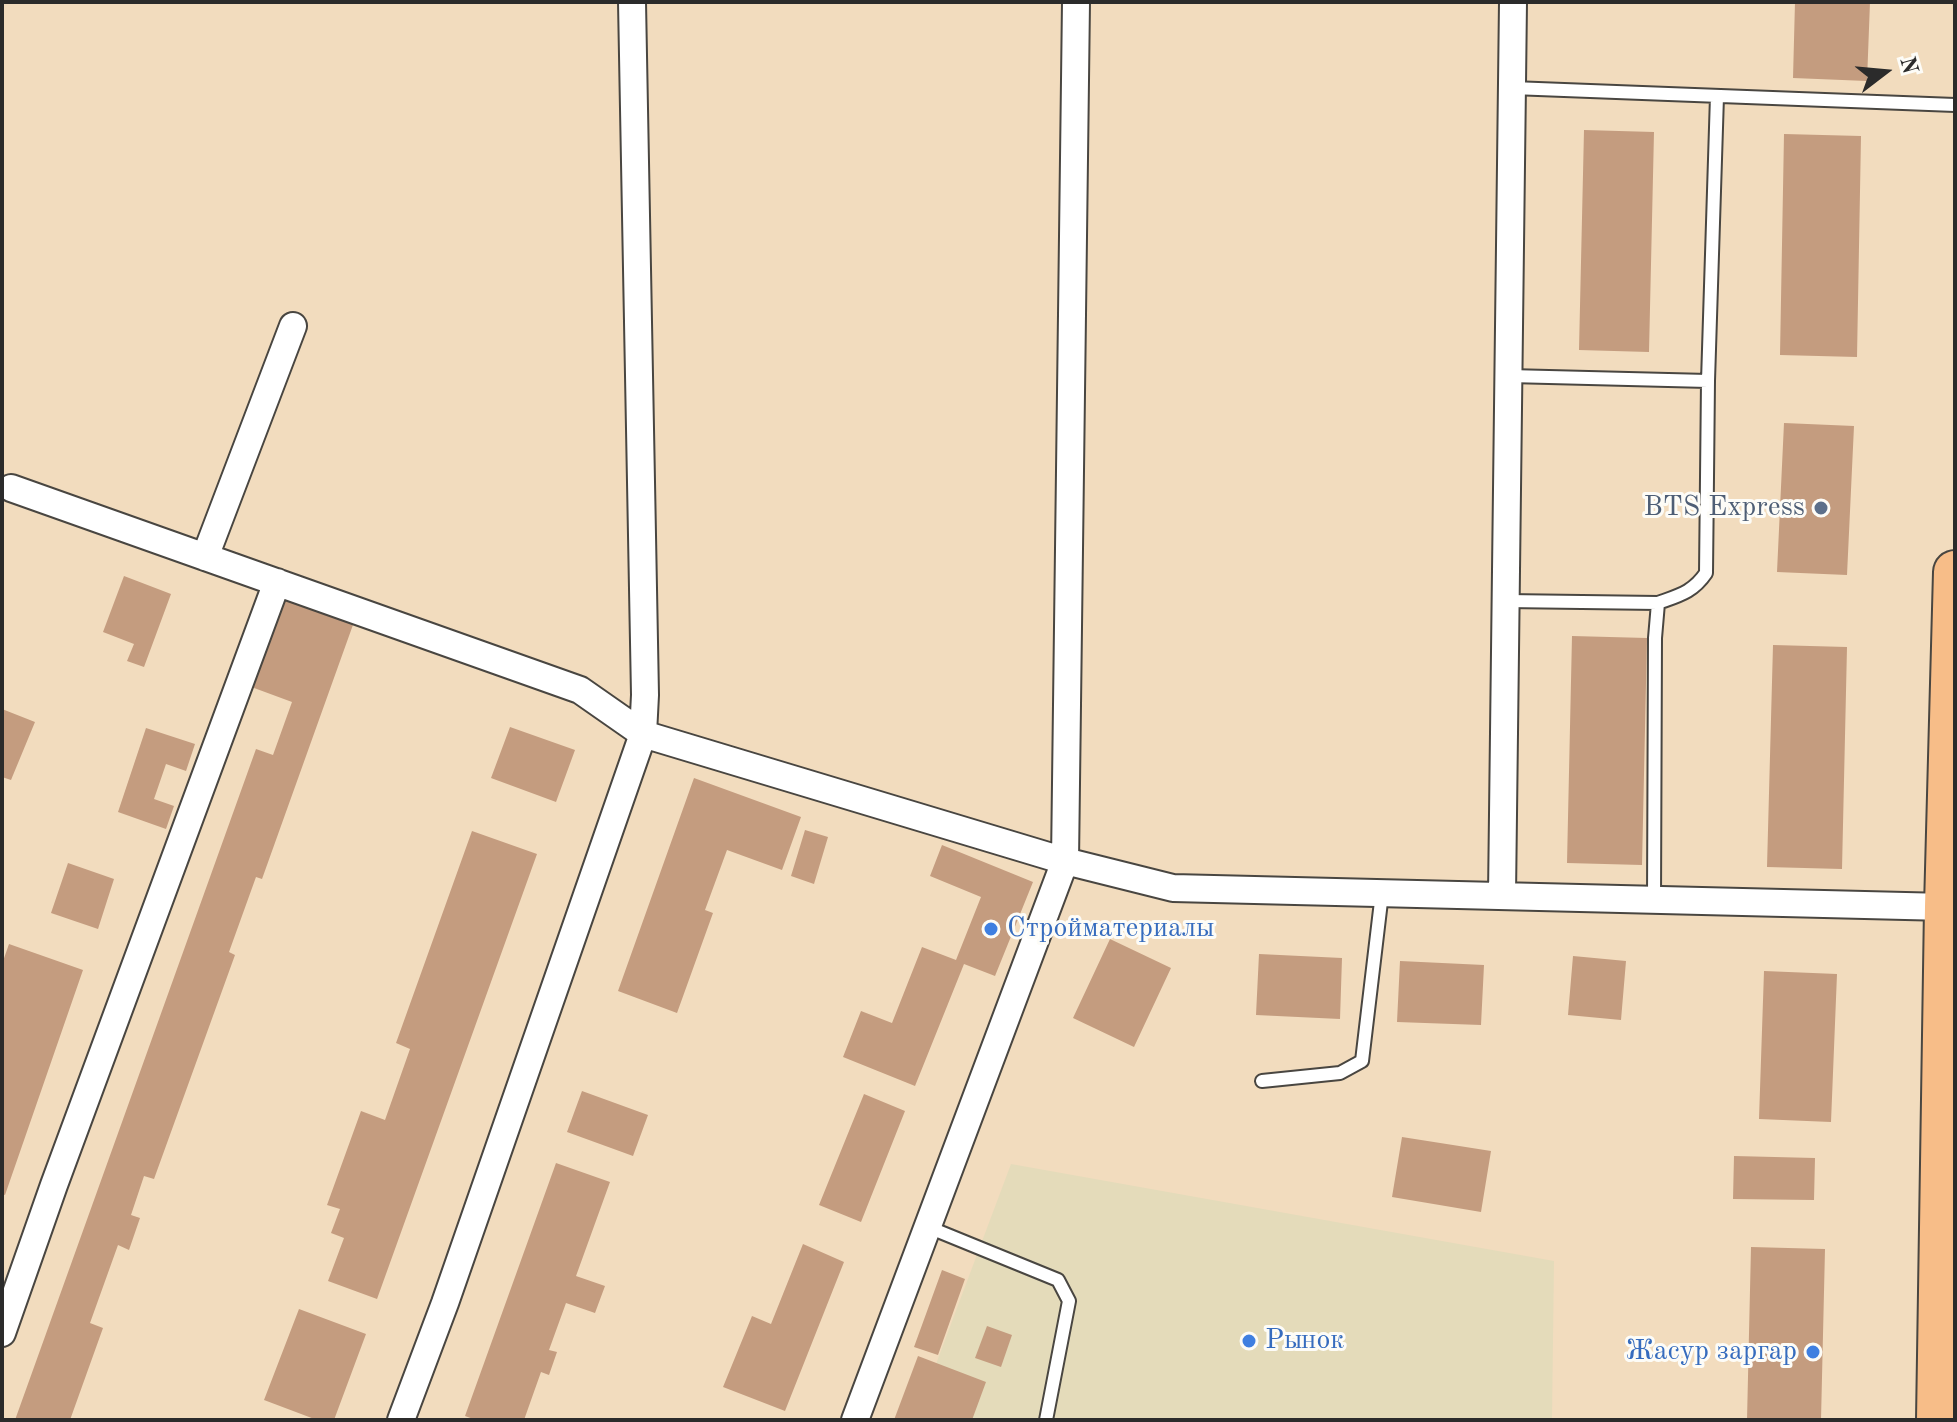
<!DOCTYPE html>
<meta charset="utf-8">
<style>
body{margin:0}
#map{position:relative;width:1957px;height:1422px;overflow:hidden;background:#f2dcbe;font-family:"Old Standard TT",serif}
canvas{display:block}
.frame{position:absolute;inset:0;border:4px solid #2b2b2b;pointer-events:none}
.north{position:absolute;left:1845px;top:32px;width:80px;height:80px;-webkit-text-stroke:6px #fdfcf7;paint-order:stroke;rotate:74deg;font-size:22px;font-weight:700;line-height:32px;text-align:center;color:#2b2b2b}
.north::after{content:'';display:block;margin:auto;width:28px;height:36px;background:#2b2b2b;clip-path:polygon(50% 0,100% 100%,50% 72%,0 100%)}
</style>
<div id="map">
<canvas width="1957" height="1422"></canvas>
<div class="frame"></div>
<div class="north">N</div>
</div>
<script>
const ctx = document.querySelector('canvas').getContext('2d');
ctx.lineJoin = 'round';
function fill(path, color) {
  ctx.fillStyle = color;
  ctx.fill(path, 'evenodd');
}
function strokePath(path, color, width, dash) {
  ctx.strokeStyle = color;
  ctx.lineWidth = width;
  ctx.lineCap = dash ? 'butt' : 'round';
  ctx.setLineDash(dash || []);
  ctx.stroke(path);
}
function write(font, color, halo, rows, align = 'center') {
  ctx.font = font + ' "Old Standard TT",serif';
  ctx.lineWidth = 6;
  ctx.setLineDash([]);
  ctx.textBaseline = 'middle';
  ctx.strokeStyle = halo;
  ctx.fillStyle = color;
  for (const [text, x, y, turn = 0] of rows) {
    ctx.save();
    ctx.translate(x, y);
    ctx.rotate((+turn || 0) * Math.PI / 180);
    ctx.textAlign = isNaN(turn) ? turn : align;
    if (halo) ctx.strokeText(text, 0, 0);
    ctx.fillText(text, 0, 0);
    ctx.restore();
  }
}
const built = new Path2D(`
 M1011,1164L1554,1261L1552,1420H915Z`);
const building = new Path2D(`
 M1795,2H1870L1867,81L1793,78Z
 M1584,130L1654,132L1649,352L1579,350Z
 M1784,134L1861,136L1857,357L1780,355Z
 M1784,423L1854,426L1847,575L1777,572Z
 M124,576L171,594L144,667L127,661L134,644L103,632Z
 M279,595L354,622L262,879L256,877L229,952L235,955L154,1179L144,1176L131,1215L140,1218L129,1250L118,1245L90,1323L103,1328L70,1420H15L256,749L273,755L292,702L246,685Z
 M1572,636L1647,638L1642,865L1567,863Z
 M1773,645L1847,647L1842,869L1767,867Z
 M2,709L35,722L11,780L2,777Z
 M510,727L575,750L556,802L491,778Z
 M146,728L195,744L186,771L166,764L154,799L174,806L166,829L118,812Z
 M694,778L801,817L782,870L727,850L705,910L713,913L677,1013L618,991Z
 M805,830L828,837L814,884L791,876Z
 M472,831L537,854L377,1299L328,1281L344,1238L331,1233L340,1209L327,1205L361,1111L385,1120L410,1049L396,1043Z
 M942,845L1033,882L995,976L964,964L915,1086L843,1057L861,1011L892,1023L922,947L956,960L981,897L930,876Z
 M68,863L114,879L98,929L51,913Z
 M1110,939L1171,968L1134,1047L1073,1018Z
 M9,944L83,970L5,1195L2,1194V964Z
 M1259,954L1342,958L1340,1019L1256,1015Z
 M1573,956L1626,961L1621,1020L1568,1015Z
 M1400,961L1484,965L1481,1025L1397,1022Z
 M1764,971L1837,974L1831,1122L1759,1119Z
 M582,1091L648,1115L633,1156L567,1132Z
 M864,1094L905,1111L861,1222L819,1205Z
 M1402,1137L1491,1151L1481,1212L1392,1197Z
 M1734,1156L1815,1158L1814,1200L1733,1199Z
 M556,1163L610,1182L576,1276L605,1286L595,1313L566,1303L549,1350L557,1352L549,1375L541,1372L524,1420H476L465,1416Z
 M803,1244L844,1262L785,1411L723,1387L752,1316L771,1324Z
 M1751,1247L1825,1249L1821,1420H1747Z
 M942,1270L965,1279L938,1355L914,1347Z
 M299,1309L366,1334L334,1420H317L264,1400Z
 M987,1326L1012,1335L1001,1367L975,1358Z
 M918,1356L986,1382L972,1420H894Z`);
const lane = new Path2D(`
 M1512,88L1955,105
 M1509,376L1708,381
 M1506,601L1658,603
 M1654,899L1655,638L1658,603C1680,595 1693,592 1706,573L1708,381L1717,96
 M1262,1081L1340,1073L1362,1061L1382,893
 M928,1227L1058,1280L1069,1301L1046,1420`);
const street = new Path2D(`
 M11,488L580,690L643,734L1065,861L1173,888L1946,907
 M205,557L293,326
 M1502,895L1513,2
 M2,1333L54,1185L277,582
 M401,1420L445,1303L643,734L645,695L632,2
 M855,1420L1065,861L1076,2`);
const primary = new Path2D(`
 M1938,1420L1946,907L1955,572`);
const markers = [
 [1821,508,8,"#5c6f8a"],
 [991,929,8,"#3f7fe0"],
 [1249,1341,8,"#3f7fe0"],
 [1813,1352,8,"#3f7fe0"]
];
const serviceNames = [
 ["BTS Express",1805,508]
];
const shopNames = [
 ["Стройматериалы",1007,929],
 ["Рынок",1265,1341],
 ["Жасур заргар",1797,1352,"right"]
];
fill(built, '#e4dbba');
fill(building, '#c49c7f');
strokePath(lane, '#494641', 16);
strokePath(street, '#494641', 30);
strokePath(primary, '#494641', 46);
strokePath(lane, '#fff', 12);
strokePath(street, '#fff', 26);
strokePath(primary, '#f7bd88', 42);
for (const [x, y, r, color] of markers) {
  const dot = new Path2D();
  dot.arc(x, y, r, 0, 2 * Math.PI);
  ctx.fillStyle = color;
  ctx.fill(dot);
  strokePath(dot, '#fdfcf7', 3);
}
write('28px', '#4e5e75', '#fdfcf7', serviceNames, 'right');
write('28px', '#366cbe', '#fdfcf7', shopNames, 'left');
</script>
